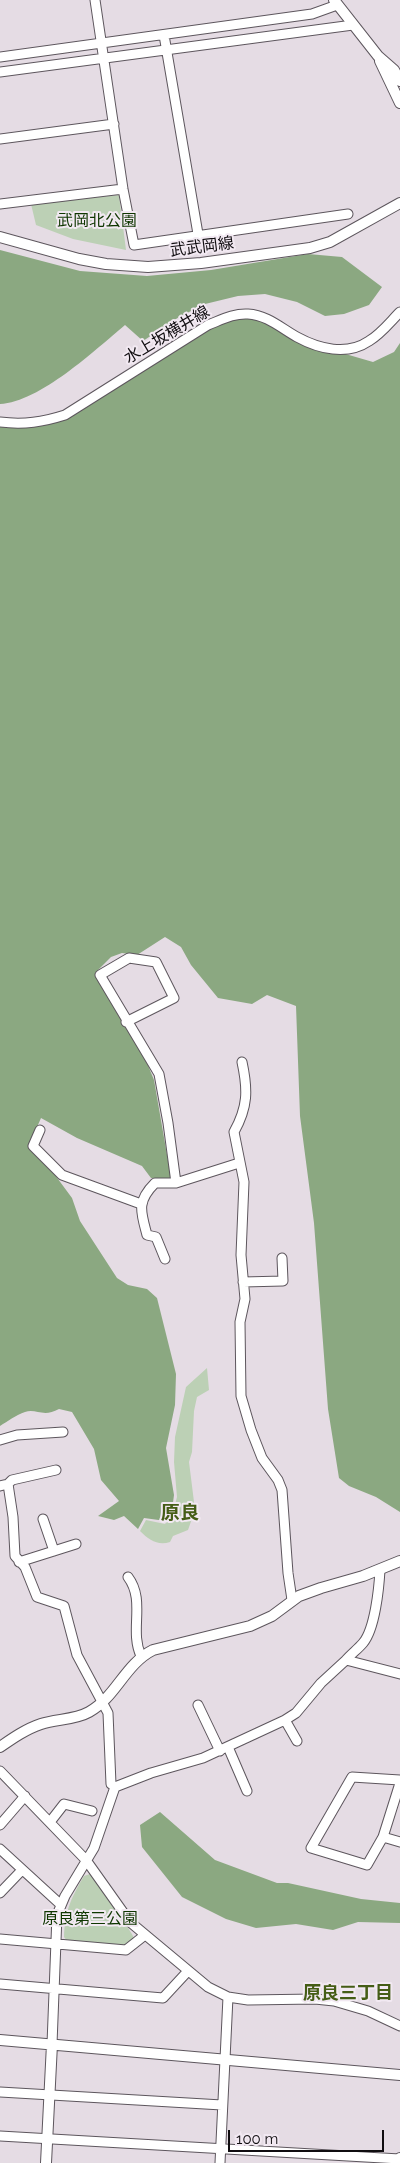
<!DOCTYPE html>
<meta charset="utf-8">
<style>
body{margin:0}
#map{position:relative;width:400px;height:2163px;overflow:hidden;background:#e5dce4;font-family:Raleway,sans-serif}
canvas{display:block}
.scale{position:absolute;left:228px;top:2130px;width:156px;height:22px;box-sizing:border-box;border:2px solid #100d10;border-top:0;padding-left:6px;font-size:15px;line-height:18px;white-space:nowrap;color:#100d10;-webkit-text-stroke:4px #f2e9f2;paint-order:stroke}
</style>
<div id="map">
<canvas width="400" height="2163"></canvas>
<div class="scale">100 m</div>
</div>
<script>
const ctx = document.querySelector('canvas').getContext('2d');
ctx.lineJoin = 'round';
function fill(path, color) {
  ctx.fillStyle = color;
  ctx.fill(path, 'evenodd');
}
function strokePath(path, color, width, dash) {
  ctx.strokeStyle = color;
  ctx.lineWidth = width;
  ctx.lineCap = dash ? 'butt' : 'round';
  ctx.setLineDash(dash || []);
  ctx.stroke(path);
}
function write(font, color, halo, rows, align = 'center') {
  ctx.font = font + ' Raleway,"Noto Sans JP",sans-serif';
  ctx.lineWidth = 4;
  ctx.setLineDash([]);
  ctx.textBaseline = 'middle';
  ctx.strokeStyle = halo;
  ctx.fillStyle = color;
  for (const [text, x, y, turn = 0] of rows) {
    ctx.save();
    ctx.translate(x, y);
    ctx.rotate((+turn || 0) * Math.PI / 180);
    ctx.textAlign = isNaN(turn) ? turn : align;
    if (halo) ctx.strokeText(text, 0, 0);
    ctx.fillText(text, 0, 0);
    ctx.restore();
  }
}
const green = new Path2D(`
 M119,195L126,250L73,239L36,225L31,204Z
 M207,1368L209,1390L197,1397L194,1411L192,1452L189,1462L195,1510L188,1530L173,1536L170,1542C158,1546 149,1540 140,1531L146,1520L165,1524L172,1516L177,1497L174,1462L175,1437L186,1387Z
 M90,1874C96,1883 134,1934 134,1938L129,1944L124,1946L67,1941L64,1937C65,1911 71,1898 84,1876Z`);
const forest = new Path2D(`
 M0,250L80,271L147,276L211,270L308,254L342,257L382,287L369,305L344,314L325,316L297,302L265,294L238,296L205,304L179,317L143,341L125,325C95,350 40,402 0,404Z
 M248,314L342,353L373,362L394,352L400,343V1512L376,1497L349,1486L339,1478L328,1409L314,1223L300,1116L296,1006L267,995L252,1004L218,998L191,965L181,947L165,937L137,955L122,953L111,957L95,973L147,1063L154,1080L171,1178H151L142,1166L77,1138L41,1118L28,1148L55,1175L72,1198L80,1221L117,1278L128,1285L147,1289L157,1298L176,1374L175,1405L166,1448L174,1495L172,1510L166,1521L144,1518L138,1529L124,1516L114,1520L98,1516L119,1501L101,1480L94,1449L72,1412L59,1409C43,1418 36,1408 25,1412C16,1415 8,1421 0,1426V424L11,425L83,407L138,375L195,331Z
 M160,1812L215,1860L277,1883H288L361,1899L400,1903V1923L358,1922L333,1930L296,1924L256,1928L226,1919L182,1897L142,1847L140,1825Z`);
const minor = new Path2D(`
 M95,0L123,189L134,245L348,214
 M164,35L198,234
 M0,57L312,14L337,5
 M0,72L353,25
 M0,139L114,124
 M0,204L123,189
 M0,422C24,425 43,422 65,415L208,325C221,320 234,313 248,314C267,315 281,328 297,337C319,349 347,356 369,341C381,334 390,322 400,312
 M126,1022L174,998L156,962L129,958L100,975L159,1074L168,1123L176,1183
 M242,1062C248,1090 248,1107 234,1132L244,1182L241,1255L245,1299L240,1322L241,1396L251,1430L262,1458L278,1480L282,1490L288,1573L292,1600
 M40,1130L33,1146L62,1175L141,1204
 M165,1259L156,1237L147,1235C141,1212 136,1202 155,1183H176L239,1163
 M243,1282L283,1281L282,1258
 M0,1440L17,1435L63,1432
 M8,1484L12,1480L56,1470
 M0,1486L8,1484L13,1517L15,1556L25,1567L37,1597L64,1606L77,1655L108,1713L111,1784L115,1787
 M43,1519L54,1551
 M19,1562L76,1544
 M128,1577C146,1601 129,1630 141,1656
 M346,1660C351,1654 358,1649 363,1643C375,1629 379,1588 380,1570
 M198,1705L220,1751
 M285,1720L297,1741
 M228,1747L247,1791
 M0,1771L86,1860L130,1922L208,1987L228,1997L248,2000L315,1999L334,2001L368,2011L400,2026
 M400,1780L352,1777L311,1848L367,1865L383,1837L400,1783
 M50,1822L64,1804L92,1811
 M0,1825L25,1796
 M383,1837L400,1842
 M0,1849L60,1904
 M0,1893L22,1870
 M0,1939L126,1950L145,1935
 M0,1984L163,1998L188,1971
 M52,2044L57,1915L65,1896L94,1848L115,1787L151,1773L203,1758L285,1720L296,1713L321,1683L346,1660L400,1674
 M0,2092L222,2105
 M0,2136L400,2159
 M220,2163L228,1997`);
const tertiary = new Path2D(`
 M334,0L378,56L394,70L400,81
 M380,61L400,103
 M0,237L79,259L106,264L148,267L201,263L310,248L330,242L400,203
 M0,1747C13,1738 26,1729 41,1724C56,1719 75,1720 89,1712C116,1697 125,1664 153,1650L250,1626L272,1616L299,1596L321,1588L363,1576L400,1561
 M0,2040L400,2075
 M46,2163L52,2044
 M400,2163V2158`);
const parkNames = [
 ["武岡北公園",97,221],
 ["原良第三公園",90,1919]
];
const streetNames = [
 ["武武岡線",202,247,-7],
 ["水上坂横井線",167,335,-31]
];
const neighbourhoodNames = [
 ["原良三丁目",348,1994]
];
const quarterNames = [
 ["原良",180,1513]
];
fill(green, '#bcd0b5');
fill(forest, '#8ba881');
strokePath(minor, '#5d565d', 11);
strokePath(tertiary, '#5d565d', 12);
strokePath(minor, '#fff', 9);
strokePath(tertiary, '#fff', 10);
write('16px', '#0f3700', '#f2e9f2', parkNames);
write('16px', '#100d10', '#f2e9f2', streetNames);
write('bold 18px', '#455d16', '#f2e9f2', neighbourhoodNames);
write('bold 19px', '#455d16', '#f2e9f2', quarterNames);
</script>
